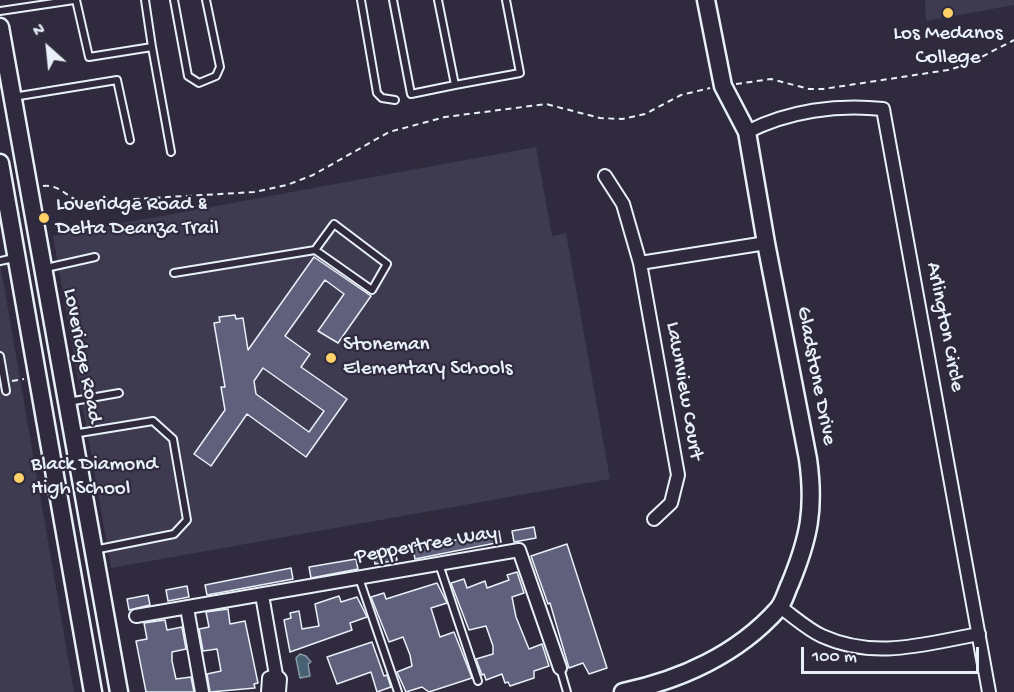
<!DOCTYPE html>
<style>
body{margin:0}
#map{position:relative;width:1014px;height:692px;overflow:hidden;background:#2f2a3d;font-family:"Gochi Hand",sans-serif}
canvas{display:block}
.north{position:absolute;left:18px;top:18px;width:60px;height:60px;-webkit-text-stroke:4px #2f2a3d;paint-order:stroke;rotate:333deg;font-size:16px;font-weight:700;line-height:24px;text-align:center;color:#e8f1f8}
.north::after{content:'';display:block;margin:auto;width:21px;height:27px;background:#e8f1f8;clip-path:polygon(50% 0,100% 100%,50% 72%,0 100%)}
.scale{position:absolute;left:801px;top:647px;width:178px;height:27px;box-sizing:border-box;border:3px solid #e8f1f8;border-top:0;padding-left:8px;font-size:18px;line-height:21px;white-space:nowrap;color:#e8f1f8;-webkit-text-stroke:4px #2f2a3d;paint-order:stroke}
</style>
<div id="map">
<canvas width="1014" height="692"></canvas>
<div class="north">N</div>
<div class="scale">100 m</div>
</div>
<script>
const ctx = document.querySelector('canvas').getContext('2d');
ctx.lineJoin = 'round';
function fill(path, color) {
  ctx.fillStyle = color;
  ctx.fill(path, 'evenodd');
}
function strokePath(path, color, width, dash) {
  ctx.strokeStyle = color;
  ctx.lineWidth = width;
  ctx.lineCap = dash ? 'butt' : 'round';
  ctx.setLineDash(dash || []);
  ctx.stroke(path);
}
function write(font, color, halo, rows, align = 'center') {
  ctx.font = font + ' "Gochi Hand",sans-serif';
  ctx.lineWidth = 4.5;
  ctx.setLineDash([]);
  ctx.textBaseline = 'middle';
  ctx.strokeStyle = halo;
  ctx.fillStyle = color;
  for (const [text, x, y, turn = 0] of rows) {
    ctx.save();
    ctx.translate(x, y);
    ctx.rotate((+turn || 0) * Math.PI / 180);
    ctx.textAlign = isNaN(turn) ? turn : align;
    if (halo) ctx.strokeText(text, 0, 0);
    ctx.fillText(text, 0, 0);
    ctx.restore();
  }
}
const built = new Path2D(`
 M925,0H1014V5L926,21Z
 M536,147L552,236L566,233L610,479L111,568L53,236Z
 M0,263L74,692H0Z`);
const water = new Path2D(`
 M300,654L306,656L311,662L308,664L310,676L300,678L296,658Z`);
const building = new Path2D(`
 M314,257L371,296L338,343L318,331L344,294L325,280L285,336L310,354L301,367L347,399L306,457L247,414L211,466L194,454L225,410L221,387H225L214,323L220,322L219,317L235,315L236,319L243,318L248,350ZM263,368L324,411L309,432L256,394L254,381Z
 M534,527L536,538L514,542L512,531Z
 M499,531L501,542L415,559L413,549Z
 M567,544L607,668L589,674L583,663L569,668L550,603L548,604L531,556Z
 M395,550L397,560L375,564L373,553Z
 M356,559L358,569L311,578L309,567Z
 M291,568L293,579L207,595L205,585Z
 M517,572L524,593L512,597L516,617L529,649L542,644L549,666L534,671V678L510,686L508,682L505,683L502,674L486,680L484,674L482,675L476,659L493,654V646L486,626L469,630L451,583L464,579L467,588L485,581L487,588L509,580L507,575Z
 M437,583L447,603L431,608L440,637L454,632L472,678L429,692L422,687L406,692L397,672L412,666L410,655L403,637L389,642L371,597L384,593L386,599Z
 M187,586L189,597L168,601L166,590Z
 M148,595L150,605L129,610L127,599Z
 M339,596L341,602L357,597L367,617L350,623L352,630L290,652L284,620L291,618L290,613L299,611L302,629L319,626L315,604Z
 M228,609L230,624L245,621L258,683L254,684L255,688L210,692L207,674L221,671L217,649L203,651L199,629L209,627L206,612Z
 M165,620L167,630L182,627L186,649L172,652V661L176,679L191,677L194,692H146L136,641L147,639L144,623Z
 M372,642L384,676L387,675L391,687L377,692L371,672L337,684L327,657Z`);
const path = new Path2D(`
 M736,84L771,79L809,89H823L948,70L968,64L1014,40
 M43,186C61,184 67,199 83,202L254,192L287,185L313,175L389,132L445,117L546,104L600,118L622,119L645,114L681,95L710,88
 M12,381L24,379`);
const lane = new Path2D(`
 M76,0L89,57L152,47L145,0
 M174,0L188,76L199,83L216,76L220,67L206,0
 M361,0L377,93L382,98L395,100
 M393,0L411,94L455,85
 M438,0L455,85L520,73L506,0
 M0,11L74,0
 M152,47L171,152
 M13,97L117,80L130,140
 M0,261L14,258
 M46,268L95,257
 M174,273L315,250L372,290L387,264L334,224L315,250
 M0,356L6,391
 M68,402L119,393
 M73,434L153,421L173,439L187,520L174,534L94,550
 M439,564L478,681
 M359,578L398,692
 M560,668L567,692`);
const street = new Path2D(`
 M747,132C788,111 837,104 883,109L989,692
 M605,176L623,204L640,263L678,475L671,503L654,519
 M640,263L766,243
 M262,595L276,675L280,679L279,692
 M780,607C793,616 807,629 822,636C875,660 924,644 979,634
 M187,608L202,692
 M136,616L519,550L560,668
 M268,692L269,678L276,675`);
const secondary = new Path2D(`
 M0,27L119,692
 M0,163L93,692
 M623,692C681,680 738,654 778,609C784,602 786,592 790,584C809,538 815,509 808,459L766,243L747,132L723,86L706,0`);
const markers = [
 [948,13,6,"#ffd166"],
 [44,218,6,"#ffd166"],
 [331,358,6,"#ffd166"],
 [19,478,6,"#ffd166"]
];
const poiNames = [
 ["Los Medanos",948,35,"center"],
 ["College",948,59,"center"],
 ["Loveridge Road &",56,206],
 ["Delta Deanza Trail",56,230],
 ["Stoneman",343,346],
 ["Elementary Schools",343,370],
 ["Black Diamond",31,466],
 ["High School",31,490]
];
const streetNames = [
 ["Arlington Circle",944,327,79],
 ["Loveridge Road",81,356,79],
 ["Gladstone Drive",815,376,79],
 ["Lawnview Court",683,391,80],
 ["Peppertree Way",426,546,-10]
];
fill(built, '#3e3a50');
fill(water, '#486172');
strokePath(water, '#889ba8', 1.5);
fill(building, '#60607d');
strokePath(building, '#e8f1f8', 1.5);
strokePath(lane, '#e8f1f8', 10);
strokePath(street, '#e8f1f8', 16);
strokePath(secondary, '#e8f1f8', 21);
strokePath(path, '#e8f1f8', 2, [6, 4.5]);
strokePath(lane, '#2f2a3d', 6);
strokePath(street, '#2f2a3d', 12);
strokePath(secondary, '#2f2a3d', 16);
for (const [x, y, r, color] of markers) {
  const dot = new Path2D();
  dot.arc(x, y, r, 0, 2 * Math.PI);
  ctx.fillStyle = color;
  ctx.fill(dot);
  strokePath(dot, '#2f2a3d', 2);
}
write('21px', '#e8f1f8', '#2f2a3d', poiNames, 'left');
write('21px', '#e8f1f8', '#2f2a3d', streetNames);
</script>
